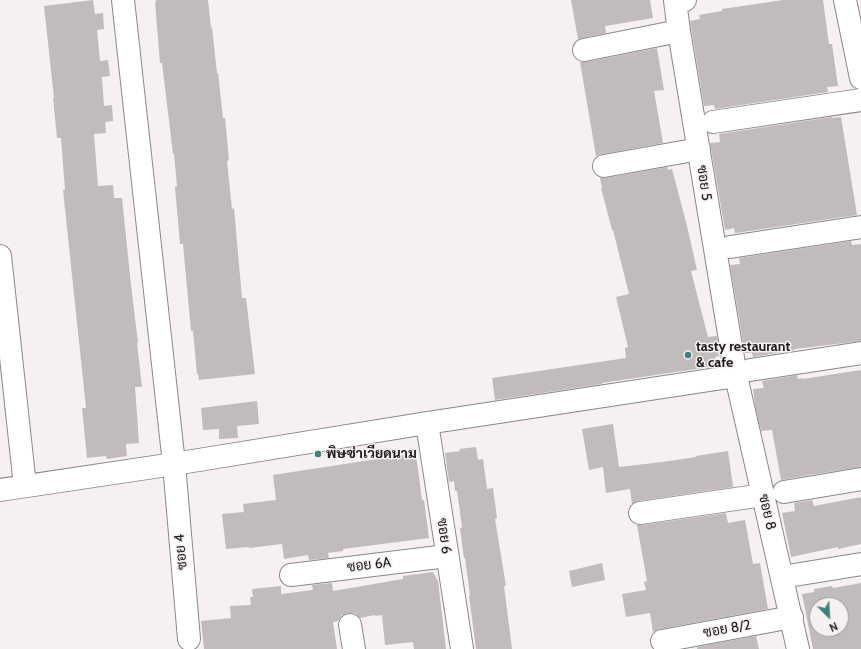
<!DOCTYPE html>
<meta charset="utf-8">
<style>
body{margin:0}
#map{position:relative;width:861px;height:649px;overflow:hidden;background:#f6f0f0;font-family:Cabin,sans-serif}
canvas{display:block}
.north{position:absolute;left:809px;top:597px;width:40px;height:40px;box-sizing:border-box;background:#f6f0f0;border:1px solid #9f9a9a;border-radius:50%;rotate:156deg;font-size:11px;font-weight:700;line-height:16px;text-align:center;color:#1c1a1a}
.north::after{content:'';display:block;margin:auto;width:14px;height:18px;background:#3a827d;clip-path:polygon(50% 0,100% 100%,50% 72%,0 100%)}
</style>
<div id="map">
<canvas width="861" height="649"></canvas>
<div class="north">N</div>
</div>
<script>
const ctx = document.querySelector('canvas').getContext('2d');
ctx.lineJoin = 'round';
function fill(path, color) {
  ctx.fillStyle = color;
  ctx.fill(path, 'evenodd');
}
function strokePath(path, color, width, dash) {
  ctx.strokeStyle = color;
  ctx.lineWidth = width;
  ctx.lineCap = dash ? 'butt' : 'round';
  ctx.setLineDash(dash || []);
  ctx.stroke(path);
}
function write(font, color, halo, rows, align = 'center') {
  ctx.font = font + ' Cabin,Sarabun,sans-serif';
  ctx.lineWidth = 3;
  ctx.setLineDash([]);
  ctx.textBaseline = 'middle';
  ctx.strokeStyle = halo;
  ctx.fillStyle = color;
  for (const [text, x, y, turn = 0] of rows) {
    ctx.save();
    ctx.translate(x, y);
    ctx.rotate((+turn || 0) * Math.PI / 180);
    ctx.textAlign = isNaN(turn) ? turn : align;
    if (halo) ctx.strokeText(text, 0, 0);
    ctx.fillText(text, 0, 0);
    ctx.restore();
  }
}
const building = new Path2D(`
 M93,0L95,14L103,13L104,29L97,30L100,61L108,60L110,76L102,77L104,106L112,105L113,121L105,122L106,133L94,134L98,186L113,185L114,198H122L131,285L138,343H137L142,387H135L139,443L126,444L127,456L107,459L106,456L87,458L82,408H86L63,190H65L61,138H57L53,98H54L44,6Z
 M156,0H208L211,28L212,27L217,73H218L223,118H225L229,160L227,161L232,209L234,208L242,298H246L255,374L199,380L198,374H197L193,331H191L183,244H180L175,187L177,186L174,154H173L162,63H160L155,2H156Z
 M571,0H650L653,18L605,26L606,33L582,38L578,39Z
 M783,0H823L829,44H832L838,86L827,87L828,92L715,109L714,105L704,106L690,21L700,19L699,15L722,11V9Z
 M657,48L664,90L654,91L663,143L602,154L596,156L580,62H586Z
 M832,117V118L841,117L857,215L736,233H735L734,228L725,230L710,143L720,142L719,134Z
 M667,167L668,170L672,169L687,226L697,270L691,271L708,337L717,336L720,356L715,357L716,366L602,383V384L495,400L492,378L626,358L625,348L628,347L616,297L629,294L613,230H612L601,188H602L600,178H606Z
 M851,241L852,245L861,244V341L795,349V350L753,357L752,353H745L730,265L740,264L739,258Z
 M861,370V467L809,475L781,480L772,430L761,431L755,405L753,389L764,388L762,381L797,375L798,379L803,378V379Z
 M257,401L259,424L237,426L238,438L219,439V429L203,430L201,408Z
 M613,424L619,467L662,462L696,457V456L728,451L733,487L638,501L632,504L630,489L606,493L603,467L589,470L582,429Z
 M476,447L478,460L483,459L487,489L493,488L497,518L495,519L506,586H504L512,649H476L469,596L470,595L465,558H464L460,528L462,527L457,491H455L454,481L449,482L445,453L460,451L459,449Z
 M403,455V456L416,455L422,500H424L429,538L343,549V551L328,553L329,558L309,560L308,555L284,559L282,544L249,548V547L226,549L222,514L244,512L243,504L276,500L273,475Z
 M861,497V544L838,549V547L791,557L782,513L795,511L794,503L812,500L814,506Z
 M726,513L728,523L745,520L753,564L760,563L768,609L660,629L653,632L650,613L626,617L622,594L646,590L644,582L647,581L637,525H642Z
 M602,563L605,580L572,587L569,571Z
 M433,572L438,581L446,649H414L413,642L385,645L382,615L375,616V615L360,618L355,613H348L342,615L338,621L333,622L337,649H204L201,621L231,618L230,606L251,605L250,597H253L252,589L281,586V594L313,590L312,585L332,583L333,591L403,579V576Z
 M861,583V649H813L802,594L814,592V589L832,586L833,588ZM817,605H841V629H817Z
 M756,636L759,649H697V647Z`);
const minor = new Path2D(`
 M123,0L174,464L189,639
 M685,0L675,1L679,31L736,376L798,649
 M845,0L861,78
 M584,50L679,31
 M713,122L861,100
 M604,166L699,149
 M730,247L861,227
 M0,256L25,486
 M750,370L861,353
 M427,423L462,649
 M0,490L174,464L427,423L736,376
 M784,492L861,479
 M640,513L763,495
 M291,575L447,556
 M782,577L861,564
 M350,625L354,649
 M662,641L792,617`);
const markers = [
 [688,355,4,"#3a827d"],
 [318,454,4,"#3a827d"]
];
const streetNames = [
 ["ซอย 5",704,183,81],
 ["ซอย 8",767,512,77],
 ["ซอย 6",444,536,82],
 ["ซอย 4",181,552,-95],
 ["ซอย 6A",369,565,-7],
 ["ซอย 8/2",727,629,-10]
];
const poiNames = [
 ["tasty restaurant",696,347],
 ["& cafe",696,363],
 ["พิษซ่าเวียดนาม",326,454]
];
fill(building, '#c1bbbb');
strokePath(minor, '#8c8787', 24);
strokePath(minor, '#fff', 22);
for (const [x, y, r, color] of markers) {
  const dot = new Path2D();
  dot.arc(x, y, r, 0, 2 * Math.PI);
  ctx.fillStyle = color;
  ctx.fill(dot);
  strokePath(dot, '#f6f0f0', 1.5);
}
write('14px', '#1c1a1a', '#f6f0f0', streetNames);
write('bold 14px', '#1c1a1a', '#f6f0f0', poiNames, 'left');
</script>
